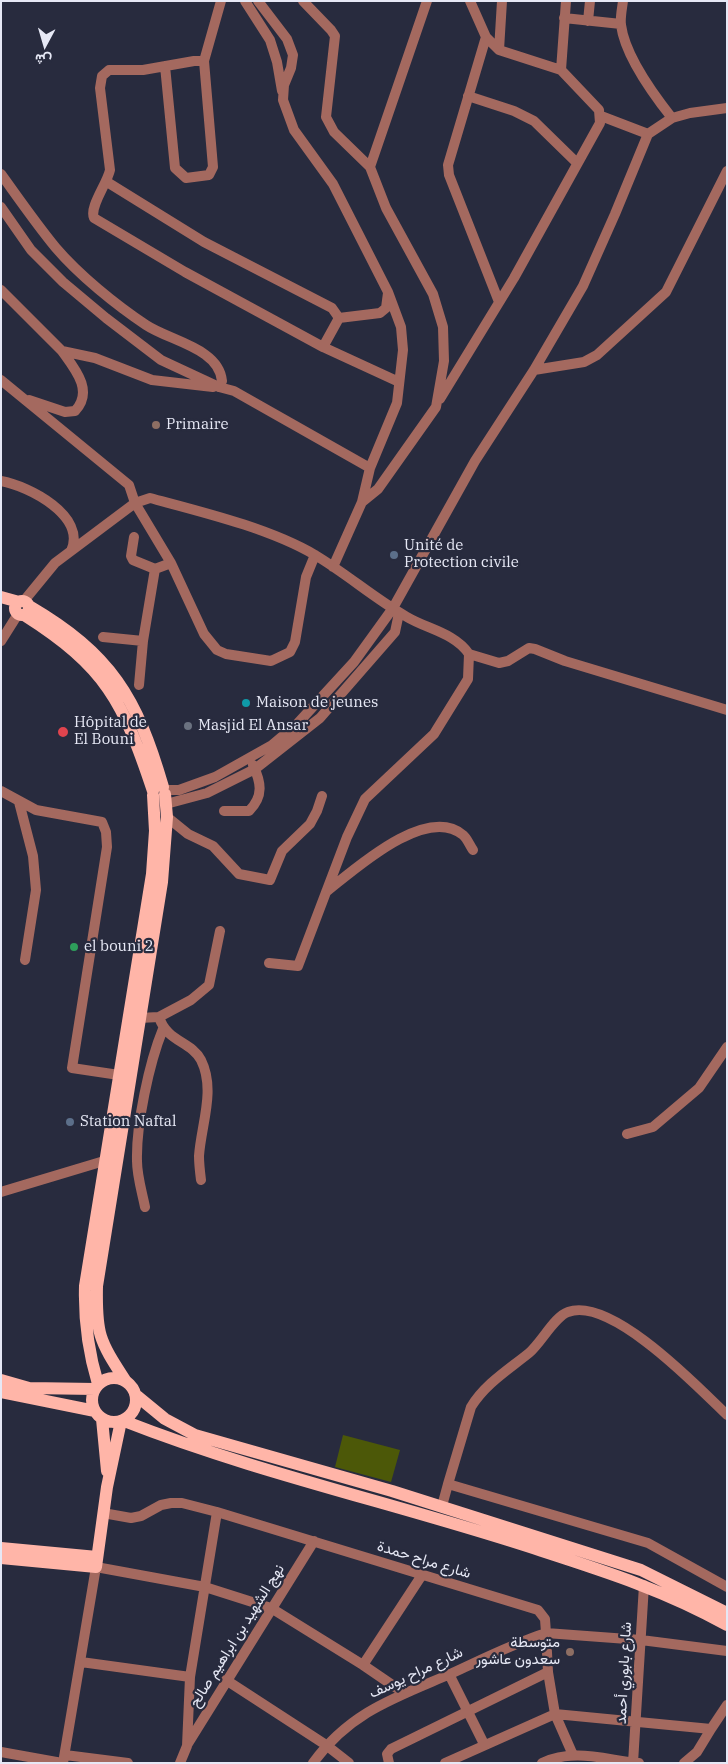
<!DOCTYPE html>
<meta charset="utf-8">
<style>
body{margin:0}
#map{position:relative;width:728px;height:1764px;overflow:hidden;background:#282b3e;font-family:"IBM Plex Serif",Vazirmatn,serif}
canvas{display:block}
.frame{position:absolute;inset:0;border:2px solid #e6e8f5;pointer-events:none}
.north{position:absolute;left:20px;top:20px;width:50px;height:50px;-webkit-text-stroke:4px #282b3e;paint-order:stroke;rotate:186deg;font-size:14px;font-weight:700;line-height:20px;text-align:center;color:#e6e8f5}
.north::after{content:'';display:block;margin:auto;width:18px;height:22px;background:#e6e8f5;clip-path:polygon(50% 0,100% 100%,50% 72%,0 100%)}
</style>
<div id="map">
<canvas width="728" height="1764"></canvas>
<div class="frame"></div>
<div class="north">ش</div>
</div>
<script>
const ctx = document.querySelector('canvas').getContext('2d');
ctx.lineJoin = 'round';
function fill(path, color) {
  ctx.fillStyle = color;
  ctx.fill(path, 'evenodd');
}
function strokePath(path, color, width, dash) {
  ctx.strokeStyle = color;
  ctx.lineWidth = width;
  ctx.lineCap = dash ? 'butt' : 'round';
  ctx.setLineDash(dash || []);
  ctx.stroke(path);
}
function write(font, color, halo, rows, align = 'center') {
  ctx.font = font + ' "IBM Plex Serif",Vazirmatn,serif';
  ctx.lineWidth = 4.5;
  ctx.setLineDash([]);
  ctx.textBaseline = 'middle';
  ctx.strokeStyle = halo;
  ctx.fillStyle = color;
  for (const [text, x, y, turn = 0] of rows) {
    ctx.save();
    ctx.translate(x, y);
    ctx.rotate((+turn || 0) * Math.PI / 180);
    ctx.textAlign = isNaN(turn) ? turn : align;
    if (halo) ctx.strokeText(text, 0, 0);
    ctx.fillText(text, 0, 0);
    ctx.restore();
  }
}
const green = new Path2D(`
 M343,1435L400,1450L391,1482L335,1467Z`);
const minor = new Path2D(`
 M245,1L270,40L277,62L282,91
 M303,1L331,30L335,36L326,117L334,132L370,167L386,208L433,294L443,327L444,361L436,407L378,489L362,502L333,567
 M623,1C622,9 620,18 621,25C625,56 653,94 672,118
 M564,18L621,24
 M588,21L590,1
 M486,37L448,165L449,175L499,302
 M499,50L502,1
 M204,61H194L143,70H109L102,76L100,88L110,170C107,184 89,207 94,218L185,272L323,347L399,382
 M165,66L175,168L186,178L209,175L213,167L204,61L221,1
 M561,70L566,1
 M468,96L514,111L534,121L577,163
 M601,116L648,134
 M370,167L427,1
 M1,174C19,199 37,225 56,248C79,275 116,305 146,325C170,341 219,348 222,381L219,387
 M107,182L204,242L332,308L339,318L323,347
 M1,207L31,250L63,282L106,318L161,360L219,387L234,391L370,468L397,403L403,350L401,327L388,292L333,184L294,130L283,100L284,85L291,68L293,55L287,39L258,1
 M1,290L62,351L95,358L152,380L213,387
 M339,318L380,313L386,308L388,293
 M534,370L584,362L597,355L666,292L727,171
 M1,380L129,485L135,503L55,563L23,602
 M440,399L514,278L600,123L599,110L561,70L499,50L486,37L470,1
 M29,400L65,412L75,411C94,391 75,369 62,351
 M1,481C29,486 87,516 71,551
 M362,502L370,468
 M134,537L131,556L133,560L155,569
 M103,637L143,641
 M1,641L18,614
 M469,654L499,663L508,661L529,648L535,649L565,661L727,710
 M139,685L143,641L155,569L171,563
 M165,790H179L215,777L272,745L298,723L354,662L393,608L475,461L534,370L583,286L615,214L648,134L672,118L690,113L727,108
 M1,791L36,810L102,822L106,832L107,847L72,1068L119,1075
 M19,802L33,856L36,890L25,960
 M166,804L207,793L255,769L320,718L395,632L399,613
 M224,811H249C264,796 261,782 253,765
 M167,817L188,834L213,846L239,874L270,880L282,851L310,824L317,811L322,796
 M326,892C354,870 426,804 463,835C467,838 470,846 473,850
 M269,963L298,966L347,837L365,799L434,734L468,679L469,654C455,633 427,629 407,617C375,599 347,574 315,555C269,528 202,512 150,498L135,503L171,563L204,634L217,650L226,654L271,661L290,652L295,642L306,577L315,555
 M159,1017C167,1042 191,1041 201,1060C216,1090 201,1125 199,1156C199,1164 200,1172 201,1180
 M139,1018L159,1017L191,1000L209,985L220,931
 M627,1134L653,1127L699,1088L727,1047
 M1,1192L104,1161
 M145,1207C142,1192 137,1176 137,1161C136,1125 149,1063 163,1029
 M727,1415C698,1387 611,1296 568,1312C555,1316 541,1343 529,1353C508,1370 485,1384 471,1407L448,1484L648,1543L727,1587
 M442,1506L448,1484
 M103,1513L131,1518L141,1516L161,1505L171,1503H182L217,1512L538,1610L545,1619L546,1633L641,1640L727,1651
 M81,1662L190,1677
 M363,1665L422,1575
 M449,1674L484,1744
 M226,1680L326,1745L349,1763
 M187,1745L314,1541
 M1,1752L62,1763
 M65,1755L128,1763
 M63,1763L96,1567L205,1587L271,1608L363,1665L404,1693
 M180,1763L187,1746L190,1677L217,1512
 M313,1763C349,1713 394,1698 448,1675C481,1660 512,1644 546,1633L548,1672L555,1714L573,1755
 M389,1763L387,1754L391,1749L548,1672
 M445,1763L555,1714L711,1729L727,1705
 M542,1763C574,1748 606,1760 639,1763
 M633,1763L644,1585
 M684,1763L697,1752L711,1729`);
const major = new Path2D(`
 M1,597L19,602
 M15 608a7 7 0 1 1 14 0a7 7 0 1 1-14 0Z
 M29,606C111,654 137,697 163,787
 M24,615C106,667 123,701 153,791
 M92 1400a22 22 0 1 1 44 0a22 22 0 1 1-44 0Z
 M1,1380L29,1388L95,1389
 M125,1380C99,1340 96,1334 97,1286L162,882L167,817L165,794
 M98,1384C88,1351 84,1320 85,1286L152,874L155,831L153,795
 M1,1392L95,1411
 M137,1396L165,1419L195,1435L392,1491L641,1570L727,1613
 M102,1419L107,1471
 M124,1421C259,1474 403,1505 542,1551C607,1572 666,1591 727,1625
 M1,1548L97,1557
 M1,1558L96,1567L107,1487L121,1421`);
const markers = [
 [156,425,5,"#8d6e63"],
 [394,555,5,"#5c6f8a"],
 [246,703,5,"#0f9aa8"],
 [188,726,5,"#6b7280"],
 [63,732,6,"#e0444e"],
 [74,947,5,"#2e9e5b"],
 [70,1122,5,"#5c6f8a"],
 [570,1652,5,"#8d6e63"]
];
const poiNames = [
 ["Primaire",166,425],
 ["Unité de",404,546],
 ["Protection civile",404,563],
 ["Maison de jeunes",256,703],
 ["Hôpital de",74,723],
 ["El Bouni",74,740],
 ["Masjid El Ansar",198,726],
 ["el bouni 2",84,947],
 ["Station Naftal",80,1122],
 ["متوسطة",560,1643,"right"],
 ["سعدون عاشور",560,1660,"right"]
];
const streetNames = [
 ["شارع مراح حمدة",424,1560,17],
 ["نهج الشهيد بن ابراهيم صالح",237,1636,-58],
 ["شارع مراح يوسف",416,1673,-25],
 ["شارع بابوري أحمد",624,1673,-87]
];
fill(green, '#4c5808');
strokePath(minor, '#a4695f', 10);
strokePath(major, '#ffb5a8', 12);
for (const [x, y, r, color] of markers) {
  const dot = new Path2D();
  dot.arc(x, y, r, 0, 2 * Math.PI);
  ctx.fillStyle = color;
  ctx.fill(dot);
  strokePath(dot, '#282b3e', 2);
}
write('15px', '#e6e8f5', '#282b3e', poiNames, 'left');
write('15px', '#e6e8f5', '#282b3e', streetNames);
</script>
